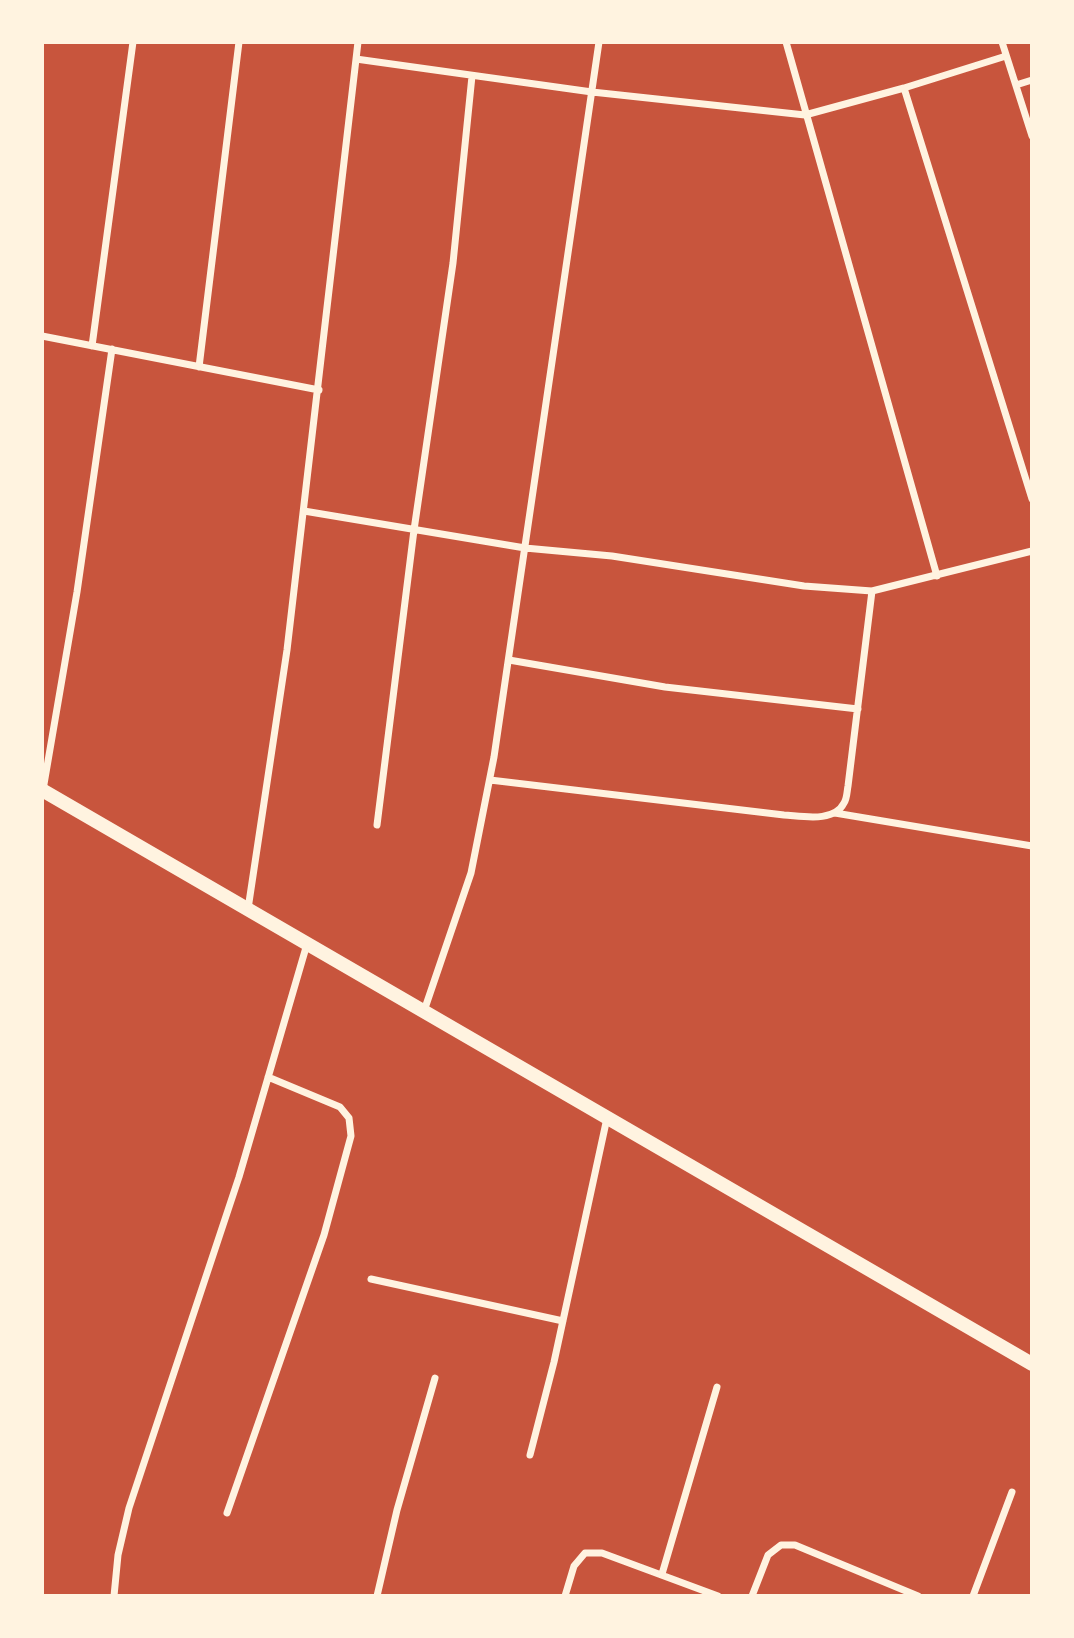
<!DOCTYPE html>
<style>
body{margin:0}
#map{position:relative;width:1074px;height:1638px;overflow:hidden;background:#c8553d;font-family:"Noto Serif",serif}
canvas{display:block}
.frame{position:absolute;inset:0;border:44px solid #fff3e0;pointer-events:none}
</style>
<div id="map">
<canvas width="1074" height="1638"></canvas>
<div class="frame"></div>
</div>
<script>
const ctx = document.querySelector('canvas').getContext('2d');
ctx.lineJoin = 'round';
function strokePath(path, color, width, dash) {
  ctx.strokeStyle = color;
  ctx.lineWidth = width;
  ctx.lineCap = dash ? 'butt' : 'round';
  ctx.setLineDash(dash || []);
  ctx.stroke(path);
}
const minor = new Path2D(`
 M786,42L937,576
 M1002,42L1032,136
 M356,59L592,92L805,115L904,88L1006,56
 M1016,85L1032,80
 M904,88L1032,499
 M42,336L319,390
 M92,346L133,42
 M199,367L239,42
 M304,511L525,548L612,556L804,586L872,591L1032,551
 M509,660L665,687L858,709
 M490,780L784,815C802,816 834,823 844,803C847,799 847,791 848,786L872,591
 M43,790L77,592L112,349
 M835,813L1032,846
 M377,825L414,530L453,263L472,76
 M248,909L287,650L358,42
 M424,1011L471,873L494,757L599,42
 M371,1279L563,1321
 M530,1455L554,1362L607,1118
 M227,1513L324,1235L351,1136L349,1118L340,1107L268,1077
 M662,1574L717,1387
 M114,1596L118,1555L129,1508L239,1177L307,944
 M377,1596L397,1510L435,1378
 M565,1596L574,1566L585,1553H602L718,1596
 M752,1596L768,1555L781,1545H795L918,1596
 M973,1596L1012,1492`);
const secondary = new Path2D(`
 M42,790L1032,1364`);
strokePath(minor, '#fff3e0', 7);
strokePath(secondary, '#fff3e0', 14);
</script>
